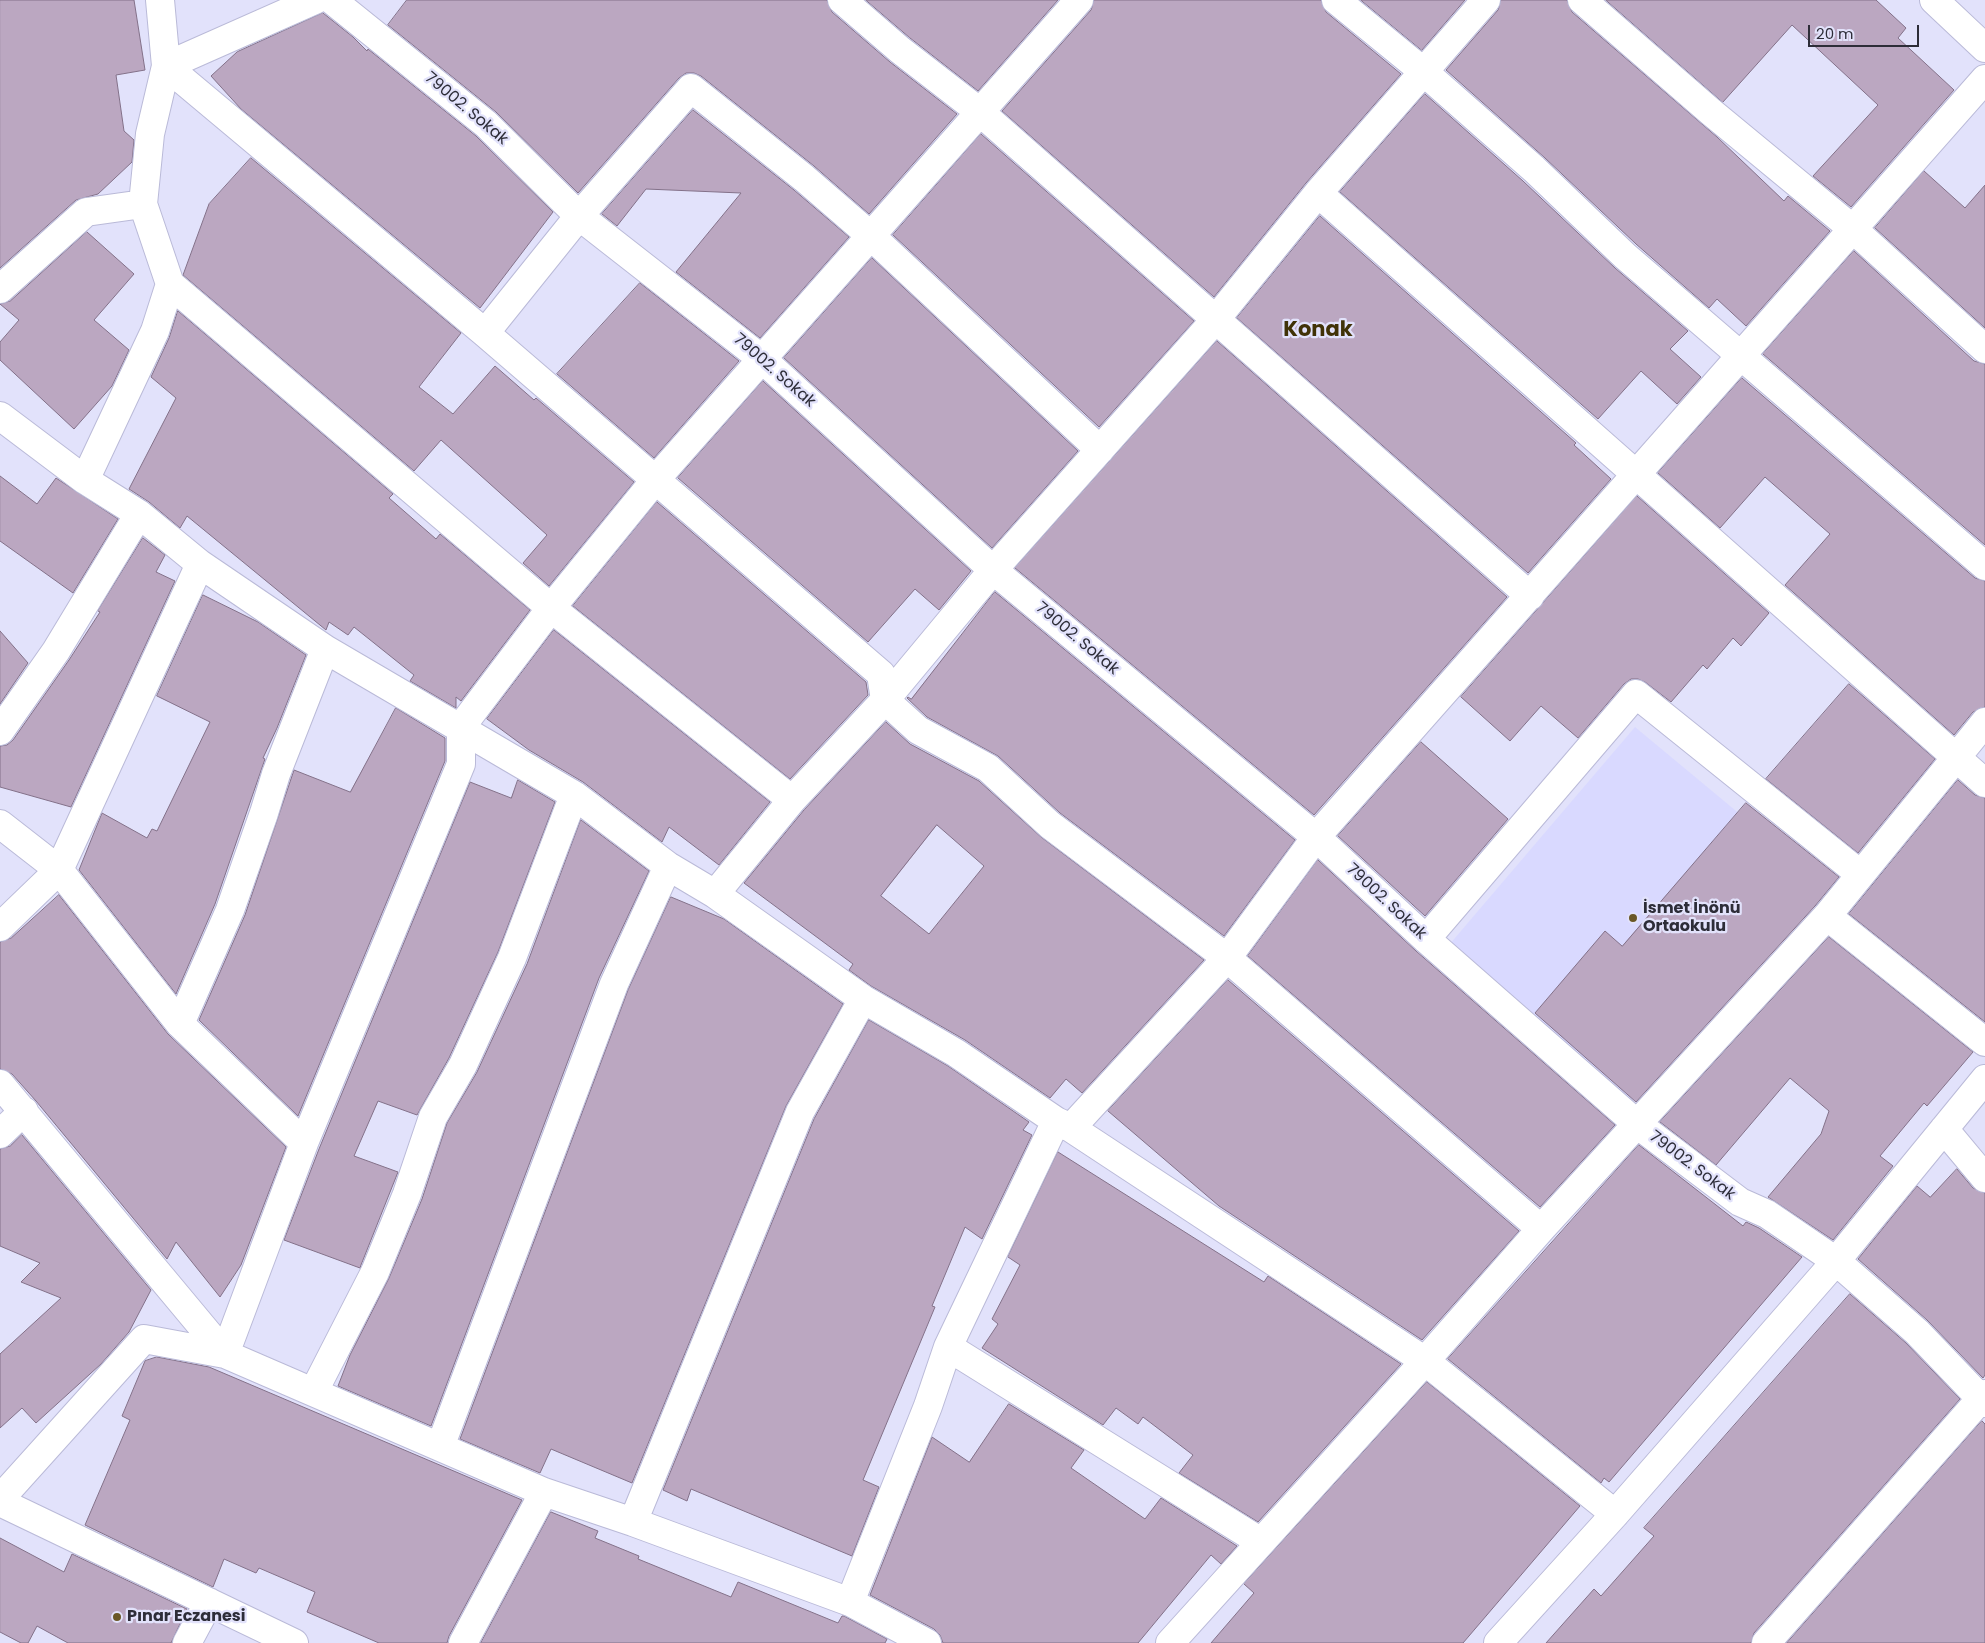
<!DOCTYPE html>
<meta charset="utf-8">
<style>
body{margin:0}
#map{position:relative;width:1985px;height:1643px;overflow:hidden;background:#e2e2fb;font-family:Poppins,sans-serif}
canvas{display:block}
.scale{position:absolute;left:1808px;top:25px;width:111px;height:22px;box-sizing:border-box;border:2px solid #2d2d38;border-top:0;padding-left:6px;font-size:15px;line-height:18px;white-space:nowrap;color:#2d2d38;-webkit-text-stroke:4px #e2e2fb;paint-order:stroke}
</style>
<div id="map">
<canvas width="1985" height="1643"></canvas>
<div class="scale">20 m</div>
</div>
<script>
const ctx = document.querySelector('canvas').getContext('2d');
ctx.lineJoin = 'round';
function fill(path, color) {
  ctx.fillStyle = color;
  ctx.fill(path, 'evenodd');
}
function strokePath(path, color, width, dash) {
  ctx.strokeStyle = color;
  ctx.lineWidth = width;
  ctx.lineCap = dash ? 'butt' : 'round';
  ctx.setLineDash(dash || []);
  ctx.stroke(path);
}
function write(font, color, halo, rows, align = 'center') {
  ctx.font = font + ' Poppins,sans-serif';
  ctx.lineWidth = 4.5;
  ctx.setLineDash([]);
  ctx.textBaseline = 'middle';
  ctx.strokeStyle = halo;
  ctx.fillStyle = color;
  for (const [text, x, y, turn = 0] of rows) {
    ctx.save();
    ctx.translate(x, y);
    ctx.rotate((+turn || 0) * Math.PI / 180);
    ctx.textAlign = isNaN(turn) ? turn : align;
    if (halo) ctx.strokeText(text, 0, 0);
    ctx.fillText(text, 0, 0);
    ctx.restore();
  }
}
const built = new Path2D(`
 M1635,727L1824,884L1624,1111L1443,952Z`);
const building = new Path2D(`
 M0,0H134L145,70L116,75L124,131L134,140L132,162L98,194L76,200L0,268Z
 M407,0H827L832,12L890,62L957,114L869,214L814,166L701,76L694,73H686L679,78L578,193L496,112L388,25Z
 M866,0H1058L978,91L910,38Z
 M1094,0H1321L1326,12L1401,74L1306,183L1214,297L1002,111L1091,10Z
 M1361,0H1465L1422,50Z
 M1501,0H1567L1572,12L1717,137L1784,201L1788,196L1830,231L1746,326L1717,299L1709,308L1636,244L1545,158L1446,70L1498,10Z
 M1606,0H1876L1906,28L1898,38L1954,90L1851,207L1813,176L1878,105L1792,25L1723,102Z
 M323,13L353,37L367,51L368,49L476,136L553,212L480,308L241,109L211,76L237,52Z
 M1425,94L1523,181L1615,268L1688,331L1670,349L1701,377L1677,404L1641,371L1598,419L1340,192Z
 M693,110L794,190L849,237L760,338L676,272L741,193L646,189L617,226L602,214Z
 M981,134L1194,321L1099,427L893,235Z
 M251,158L461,333L419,387L453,414L495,366L534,400L536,398L634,482L549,586L523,563L547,535L441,440L414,471L183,275L209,204Z
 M1924,171L1965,208L1985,185V328L1875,228Z
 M1320,216L1576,443L1574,445L1611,479L1528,573L1237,318Z
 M87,232L134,274L94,320L129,350L112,386L74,429L0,360V342L19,320L0,304L10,301Z
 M1854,251L1974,361L1985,364V545L1763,354Z
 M872,258L1078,451L992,548L784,358Z
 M640,283L739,361L654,458L557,374Z
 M178,311L393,494L389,498L436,539L440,534L530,610L461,701L456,697V708L410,681L414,675L354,627L348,635L329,622L326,630L187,516L180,528L149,502L129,489L176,398L151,377L169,338Z
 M1217,341L1507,597L1314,815L1015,568Z
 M1742,378L1975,578L1985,581V707L1973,712L1954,735L1785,585L1830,534L1765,477L1720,528L1658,473Z
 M763,381L971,571L939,610L915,589L868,642L678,478Z
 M0,476L37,504L56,478L118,519L73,593L0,541Z
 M1637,496L1769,613L1741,646L1733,638L1707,669L1703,665L1671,702L1645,682L1638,679H1631L1624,684L1578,738L1541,706L1510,741L1461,697Z
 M657,502L866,682L868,695L790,779L573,606Z
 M143,538L165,555L156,572L175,581L71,807L0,787V746L7,745L13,740L69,660L100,612L98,611Z
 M995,592L1295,840L1224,936L1060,813L998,756L927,717L907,698L908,697L911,699Z
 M203,595L258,622L306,655L277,728L263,758L265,759L215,904L176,994L79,870L102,813L147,838L152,829L157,831L210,722L157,696Z
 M554,630L770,802L719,865L669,827L662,842L583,782L529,750L487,719Z
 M0,631L28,663L0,704Z
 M1849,684L1935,759L1858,853L1766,779Z
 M396,708L445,738V761L298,1116L199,1020L245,915L294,770L350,792Z
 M886,722L910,744L979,781L1041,837L1204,960L1082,1093L1066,1079L1050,1098L965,1040L871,986L849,970L853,964L744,883L804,810ZM937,825L984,866L929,934L881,896Z
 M1421,742L1508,819L1425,916L1338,836Z
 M518,780L555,802L498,952L449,1058L417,1115L378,1101L354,1156L398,1172L361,1265L360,1268L284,1240L319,1149L470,782L511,798Z
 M1958,780L1975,795L1985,798V1022L1849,914Z
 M1746,803L1839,877L1815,906L1636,1102L1535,1013L1605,931L1622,946Z
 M581,820L649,871L599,978L431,1426L338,1386L350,1355L389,1278L422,1199L447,1123L477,1072L527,964Z
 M1318,860L1416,951L1615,1125L1540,1207L1248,956Z
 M59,895L168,1034L286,1147L241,1265L220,1297L176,1242L167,1259L36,1101L12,1074L0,1069V942L11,938Z
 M671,897L724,919L843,1004L786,1106L632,1483L551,1449L540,1473L460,1439L628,990Z
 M1829,937L1973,1052L1927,1106L1924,1103L1880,1156L1893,1166L1833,1240L1768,1197L1821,1134L1829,1111L1790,1078L1716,1165L1660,1122Z
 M1228,980L1519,1231L1422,1340L1219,1206L1108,1111Z
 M869,1020L948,1066L1029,1122L1023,1130L1032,1135L982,1239L965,1227L932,1306L935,1307L863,1480L879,1487L852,1556L691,1489L687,1501L663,1490L814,1119Z
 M22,1135L151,1290L129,1332L101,1364L36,1423L22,1408L0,1428V1354L61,1298L21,1282L40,1263L0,1246V1149L10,1146Z
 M1639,1145L1743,1226L1746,1222L1759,1228L1802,1257L1609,1482L1604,1478L1601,1483L1448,1359Z
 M1058,1152L1264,1282L1268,1276L1401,1364L1258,1522L1179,1473L1193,1455L1143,1417L1138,1424L1116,1408L1103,1425L982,1348L998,1324L992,1319L1020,1265L1008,1257Z
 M1957,1169L1973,1188L1985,1193V1375L1983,1378L1927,1320L1858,1259L1917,1186L1930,1197Z
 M1850,1294L1906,1343L1960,1399L1754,1633L1751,1643H1546L1594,1589L1601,1596L1654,1536L1644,1528Z
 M157,1357L209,1367L522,1500L449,1636L447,1643H379L307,1612L315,1592L259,1568L256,1573L224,1559L213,1587L85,1525L130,1420L122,1416L145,1361Z
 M1427,1382L1580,1506L1463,1643H1211L1254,1593L1244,1584Z
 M1009,1404L1084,1450L1071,1468L1145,1519L1161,1498L1237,1546L1221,1564L1211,1555L1138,1643H943L940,1635L934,1629L870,1595L932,1437L969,1462Z
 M1982,1421L1985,1424V1643H1787Z
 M551,1512L598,1531L595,1538L639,1556L638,1559L731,1597L738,1582L838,1623L842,1616H844L887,1639L885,1643H481Z
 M0,1538L64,1572L72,1554L187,1609L171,1643H68L37,1626L28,1643H21L0,1632Z`);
const street = new Path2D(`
 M315,0L166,66L485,333L881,674L885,700L918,730L988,768L1050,825L1227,958L1541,1229
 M332,0L486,124L579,216L762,359L993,570L1316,837L1426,939L1637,1124L1740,1202L1767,1214L1836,1261L1917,1332L1985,1403
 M842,0L900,50L980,112L1530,596
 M1336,0L1424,72L1534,169L1625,256L1985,566
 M1582,0L1711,112L1854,230L1985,349
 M1318,193L1985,783
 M170,284L551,608L792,800
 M0,289L86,212L143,204
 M485,333L579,216L691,88L804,178L871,236L1100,450
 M0,416L85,480L139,514L200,564L325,649L574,795L668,866L715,894L863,999L956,1053L1056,1121L1071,1128L1425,1361L1615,1514
 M85,480L155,331L170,284L143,204L150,134L166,66L160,0
 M0,731L56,651L139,514
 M0,824L59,870L180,1024L304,1143
 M715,894L792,800L885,700L993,570L1216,319L1318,193L1486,0
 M1827,916L1985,1042
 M0,927L59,870L200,564
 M1426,939L1636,694L1860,874
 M180,1024L230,910L264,813L276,774L325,649
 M0,1084L225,1354L304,1143L461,764V727L551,608L656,479L1079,0
 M1071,1128L1227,958L1316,837L1985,79
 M1944,1129L1985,1178
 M0,1134L24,1111
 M948,1347L1261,1542
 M314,1391L375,1272L407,1194L433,1117L463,1065L512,958L574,795
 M440,1447L614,984L668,866
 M0,1499L144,1339L225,1354L544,1492L633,1522L850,1602L927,1643
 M0,1502L294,1643
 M633,1522L800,1112L863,999
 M850,1602L928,1406L948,1347L1056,1121
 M187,1643L209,1602
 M463,1643L544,1492
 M1170,1643L1425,1361L1541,1229L1827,916L1985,722
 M1498,1643L1615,1514L1836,1261L1985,1079
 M1766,1643L1985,1394`);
const secondary = new Path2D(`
 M1934,0L1985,48`);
const markers = [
 [1633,918,5,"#6a5726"],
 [117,1617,5,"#6a5726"]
];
const streetNames = [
 ["79002. Sokak",466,109,40],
 ["79002. Sokak",774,371,41],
 ["79002. Sokak",1077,639,40],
 ["79002. Sokak",1386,902,43],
 ["79002. Sokak",1692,1166,37]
];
const poiNames = [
 ["İsmet İnönü",1643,909],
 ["Ortaokulu",1643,927],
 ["Pınar Eczanesi",127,1617]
];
const districtNames = [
 ["Konak",1318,331]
];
fill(built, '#d9d9ff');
fill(building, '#bba7c1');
strokePath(building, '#837189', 1);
strokePath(street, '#babad8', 30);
strokePath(secondary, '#babad8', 30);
strokePath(street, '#fff', 28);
strokePath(secondary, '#fff', 28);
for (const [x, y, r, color] of markers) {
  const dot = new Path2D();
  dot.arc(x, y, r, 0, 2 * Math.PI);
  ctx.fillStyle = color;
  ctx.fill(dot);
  strokePath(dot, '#e2e2fb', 2);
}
write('16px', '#2d2d38', '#e2e2fb', streetNames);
write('bold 16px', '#2d2d38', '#e2e2fb', poiNames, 'left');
write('bold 21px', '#403207', '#e2e2fb', districtNames);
</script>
